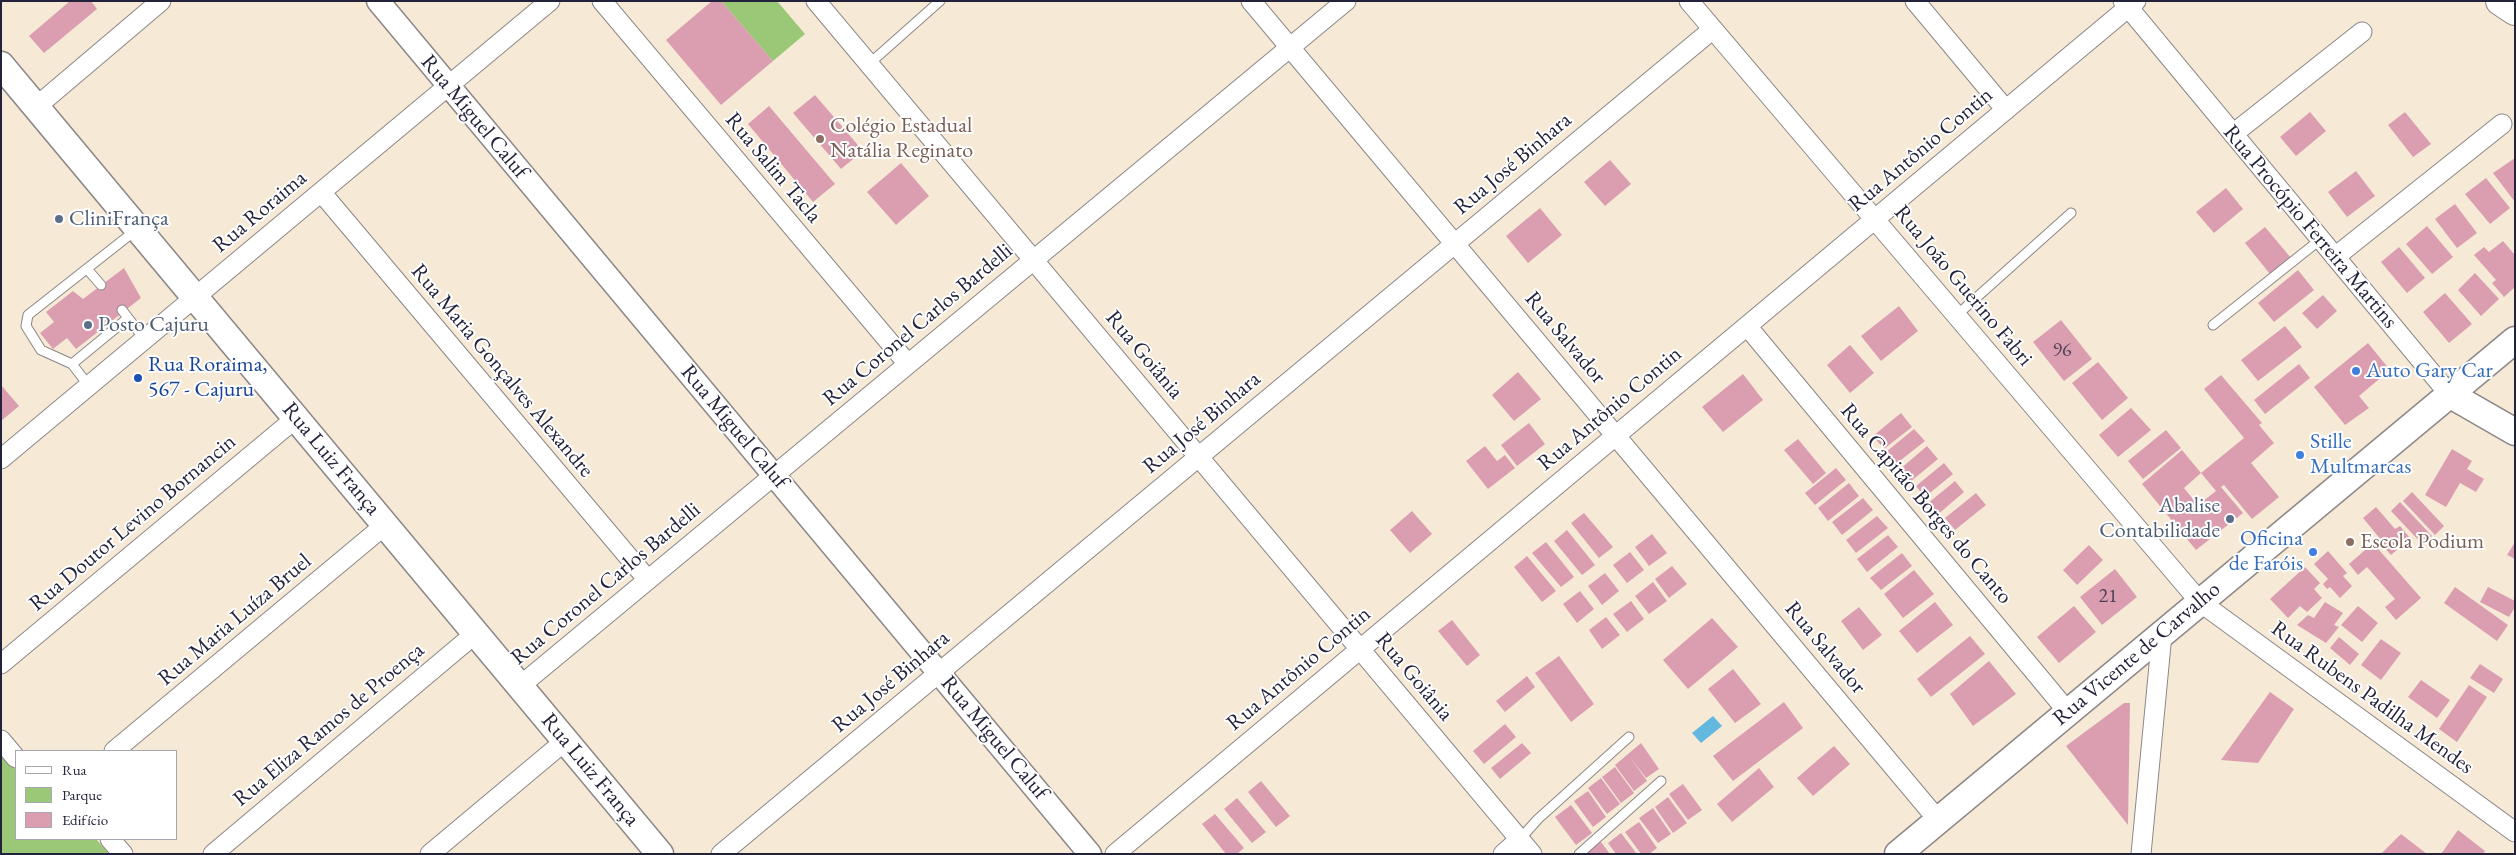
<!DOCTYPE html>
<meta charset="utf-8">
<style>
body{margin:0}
#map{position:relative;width:2516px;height:855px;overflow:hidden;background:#f6ead6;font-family:"EB Garamond",serif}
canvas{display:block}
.frame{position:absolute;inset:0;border:2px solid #22223b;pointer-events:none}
.legend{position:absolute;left:15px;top:750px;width:162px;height:90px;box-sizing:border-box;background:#fff;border:1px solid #a7a7b1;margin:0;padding:6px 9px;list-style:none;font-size:15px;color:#22223b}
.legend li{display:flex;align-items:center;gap:10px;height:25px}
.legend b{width:25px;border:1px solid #a7a7b1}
</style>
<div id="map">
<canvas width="2516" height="855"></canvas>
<div class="frame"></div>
<ul class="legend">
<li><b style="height:6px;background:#fff"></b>Rua</li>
<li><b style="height:14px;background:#9ac876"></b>Parque</li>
<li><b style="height:14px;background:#db9eb1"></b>Edifício</li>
</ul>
</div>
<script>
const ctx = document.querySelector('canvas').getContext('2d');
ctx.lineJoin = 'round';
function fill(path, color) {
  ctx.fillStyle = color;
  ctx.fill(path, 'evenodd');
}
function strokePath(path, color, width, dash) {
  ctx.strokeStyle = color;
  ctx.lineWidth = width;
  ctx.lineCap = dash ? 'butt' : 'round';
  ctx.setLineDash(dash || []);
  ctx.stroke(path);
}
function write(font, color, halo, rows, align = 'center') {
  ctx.font = font + ' "EB Garamond",serif';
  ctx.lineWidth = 4;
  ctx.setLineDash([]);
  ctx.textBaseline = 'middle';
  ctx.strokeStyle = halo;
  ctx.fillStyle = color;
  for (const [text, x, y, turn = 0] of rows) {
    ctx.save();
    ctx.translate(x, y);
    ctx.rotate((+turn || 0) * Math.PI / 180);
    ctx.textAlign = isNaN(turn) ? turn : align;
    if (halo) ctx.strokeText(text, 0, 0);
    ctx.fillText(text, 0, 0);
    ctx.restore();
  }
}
const green = new Path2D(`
 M721,1H777L805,34L773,61Z
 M1,751L16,768V839H96L109,854H1Z`);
const water = new Path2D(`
 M1713,716L1722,726L1701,743L1692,733Z`);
const building = new Path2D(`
 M70,1H91L97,9L44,53L29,36Z
 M712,1H721L773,61L721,105L666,40Z
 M815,95L863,151L841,169L793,113Z
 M769,106L835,184L813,202L748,124Z
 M2310,112L2326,131L2296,156L2280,137Z
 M2405,112L2431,144L2413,157L2388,125Z
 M2515,158V202L2493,173Z
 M1610,160L1631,184L1605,206L1584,182Z
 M901,163L929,196L896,225L867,192Z
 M2356,171L2375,196L2347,217L2328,192Z
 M2486,178L2510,208L2490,224L2465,194Z
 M2226,188L2243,209L2214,233L2196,212Z
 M2455,204L2477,233L2457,248L2435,219Z
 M1540,208L1562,235L1528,263L1506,236Z
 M2427,226L2453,257L2432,274L2406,244Z
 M2265,227L2291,258L2270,274L2245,243Z
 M2503,241L2515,255V287L2504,297L2492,283L2496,280L2474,255L2484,247L2489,252Z
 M2399,247L2425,278L2407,293L2381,262Z
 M124,268L141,298L76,349L67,338L53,349L40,333L54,322L46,312L73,291L83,299Z
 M2298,270L2314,290L2274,322L2258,303Z
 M2475,273L2499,299L2481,316L2458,290Z
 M2445,293L2472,324L2449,343L2423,312Z
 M2323,295L2337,311L2317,329L2302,313Z
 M1899,306L1918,331L1881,361L1861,336Z
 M2061,320L2092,359L2064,381L2033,342Z
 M2285,326L2302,347L2258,381L2241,360Z
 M2368,343L2390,370L2359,396L2369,408L2345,425L2314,387Z
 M1850,345L1874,373L1850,393L1827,365Z
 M2098,362L2128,398L2102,420L2072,383Z
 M2299,364L2310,378L2265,414L2254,400Z
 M1518,372L1541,399L1514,421L1492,395Z
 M1743,374L1763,400L1723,432L1702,407Z
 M2221,375L2262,423L2259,425L2274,443L2251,463L2279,497L2252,519L2224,485L2221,487L2243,513L2196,550L2142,484L2182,450L2201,473L2184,488L2198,505L2216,491L2201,473L2244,438L2204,389Z
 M1,385L19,406L1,421Z
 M2131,408L2151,430L2118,457L2099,435Z
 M1901,413L1912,427L1884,449L1873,436Z
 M1529,423L1545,444L1517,466L1501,445Z
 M1914,429L1925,441L1896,464L1886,452Z
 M2166,430L2181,448L2143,479L2128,461Z
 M1798,439L1826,473L1813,484L1784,450Z
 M1485,446L1497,461L1505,455L1515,468L1488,489L1466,461Z
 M1927,446L1938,459L1910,482L1899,470Z
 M2452,449L2472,461L2467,469L2484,479L2476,492L2460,483L2446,507L2425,495Z
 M1944,463L1953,474L1925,497L1916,486Z
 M1836,468L1846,480L1815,505L1805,493Z
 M1955,481L1964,492L1936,516L1927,504Z
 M1849,483L1859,496L1828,521L1818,508Z
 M2412,492L2444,526L2435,535L2403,501Z
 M1976,493L1986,505L1955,530L1945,518Z
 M1863,498L1873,510L1842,535L1832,522Z
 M2400,502L2432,536L2423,545L2391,511Z
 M2376,507L2395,529L2400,526L2410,538L2391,555L2380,543L2382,541L2363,518Z
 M1412,511L1432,534L1410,553L1390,530Z
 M1584,513L1613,547L1599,558L1571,523Z
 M1877,516L1888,528L1856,553L1846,540Z
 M1567,530L1595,565L1582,575L1554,541Z
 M1652,534L1667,553L1649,566L1635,547Z
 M1888,535L1898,547L1867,572L1857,559Z
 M1546,542L1574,577L1561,587L1532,553Z
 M2515,542V559L2507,555Z
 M2373,543L2421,598L2396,620L2385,607L2395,599L2367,567L2358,575L2349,564Z
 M2089,545L2103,560L2077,585L2063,570Z
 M2328,551L2347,573L2343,576L2352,586L2340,598L2330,587L2327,589L2323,584L2328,579L2314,564Z
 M1630,552L1644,570L1627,583L1613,565Z
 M1902,553L1912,566L1881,590L1870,578Z
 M1527,556L1556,591L1542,602L1514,567Z
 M1672,566L1687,584L1669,598L1655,579Z
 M2305,567L2320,583L2314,589L2322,598L2307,612L2300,606L2288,618L2270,599Z
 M2115,569L2137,597L2102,625L2080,597Z
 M1914,570L1934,594L1903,618L1884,594Z
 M1605,573L1619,591L1602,605L1588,586Z
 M1653,582L1667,601L1649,614L1635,596Z
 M2455,587L2508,625L2497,641L2444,603Z
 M2488,587L2515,601V607L2509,617L2480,602Z
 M1580,591L1594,609L1577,623L1563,604Z
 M1631,601L1644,619L1627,632L1613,614Z
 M1935,602L1953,625L1917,653L1899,631Z
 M2325,602L2343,613L2334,625L2339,627L2326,643L2297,625L2308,615L2314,618Z
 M2074,606L2096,632L2059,663L2037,637Z
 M2358,606L2378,623L2362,642L2341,625Z
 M1859,607L1882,635L1863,650L1841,621Z
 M1606,617L1620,635L1602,649L1589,630Z
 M1712,618L1738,647L1688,689L1663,660Z
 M1452,620L1480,655L1467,666L1438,631Z
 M1970,636L1985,654L1931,697L1917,679Z
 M2339,637L2359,654L2350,665L2330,648Z
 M2381,639L2401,653L2381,680L2361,665Z
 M1559,656L1594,704L1571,722L1535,673Z
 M1989,661L2016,694L1973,726L1950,694Z
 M2480,664L2503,679L2494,693L2470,678Z
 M1733,669L1761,704L1735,723L1708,689Z
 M1527,676L1535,687L1505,712L1496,701Z
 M2421,680L2450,700L2437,718L2408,697Z
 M2469,685L2487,697L2457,742L2439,729Z
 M2270,692L2294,709L2258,763L2221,760Z
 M1784,702L1803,728L1733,781L1713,756Z
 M2124,703H2130L2128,825L2066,746Z
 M1505,724L1516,737L1484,764L1473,751Z
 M1522,743L1531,753L1500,779L1491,768Z
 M1641,743L1659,769L1646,778L1630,757L1647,781L1634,791L1615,765Z
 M1834,746L1850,764L1813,796L1797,778Z
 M1615,767L1634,793L1621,803L1602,777Z
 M1759,768L1774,787L1732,822L1717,804Z
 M1601,778L1620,804L1607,814L1588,788Z
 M1261,781L1290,816L1276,827L1248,792Z
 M1683,784L1702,810L1688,820L1669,794Z
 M1588,791L1606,817L1593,827L1574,801Z
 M1668,797L1687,823L1673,833L1655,807Z
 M1237,798L1266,832L1252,843L1224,809Z
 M1571,805L1592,833L1576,845L1555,817Z
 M1653,808L1671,834L1658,843L1639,818Z
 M1215,814L1244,848L1237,854H1226L1202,824Z
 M1639,822L1657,848L1649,854H1641L1625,832Z
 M2458,830L2485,851L2483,854H2441Z
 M1621,833L1637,854H1616L1608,843Z
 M2401,834L2427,854H2381Z
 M1601,842L1610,854H1584Z`);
const service = new Path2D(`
 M869,64L940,1
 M87,269L101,285
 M122,310L145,340
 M1957,315L2071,213
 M2213,325L2321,239
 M72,364L41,350L26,326L28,315L136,230
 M89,386L72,364L128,318
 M1520,839L1538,819L1629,737
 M1579,854L1661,781`);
const minor = new Path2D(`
 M602,1L908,364
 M816,1L1532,854
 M1251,1L1938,820
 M1689,1L2200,602L2515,832
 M1915,1L2006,110
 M2123,1L2449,394
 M36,107L161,1
 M2233,134L2362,32
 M321,192L648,580
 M2335,257L2502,124
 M1747,326L2068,712
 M1,459L550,1
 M1,664L296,418
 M520,686L1346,1
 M1,740L16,758
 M114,751L385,525
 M110,839L123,854
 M213,854L476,633
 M430,854L565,741
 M721,854L1713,29
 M1115,854L2136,1
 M1503,854L1520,839
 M2141,854L2162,634`);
const tertiary = new Path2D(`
 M378,1L1090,854`);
const secondary = new Path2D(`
 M1,65L660,854
 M2449,394L2515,432
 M1898,854L2515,340`);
const motorway = new Path2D(`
 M2500,1L2515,11`);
const markers = [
 [820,139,5,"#8d6e63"],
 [59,219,5,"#5c6f8a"],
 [88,325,5,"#5c6f8a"],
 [2356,371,5,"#3f7fe0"],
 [138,378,5,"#1a4fb4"],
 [2300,455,5,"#3f7fe0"],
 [2230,519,5,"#5c6f8a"],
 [2350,542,5,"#8d6e63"],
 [2313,552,5,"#3f7fe0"]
];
const numberNames = [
 ["96",2062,351],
 ["21",2108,597]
];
const streetNames = [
 ["Rua Miguel Caluf",474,117,50],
 ["Rua Antônio Contin",1921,150,-40],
 ["Rua José Binhara",1513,164,-40],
 ["Rua Salim Tacla",773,168,50],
 ["Rua Roraima",260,212,-40],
 ["Rua Procópio Ferreira Martins",2310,227,50],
 ["Rua João Guerino Fabri",1963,286,50],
 ["Rua Coronel Carlos Bardelli",918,325,-40],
 ["Rua Salvador",1565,338,50],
 ["Rua Goiânia",1144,355,50],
 ["Rua Maria Gonçalves Alexandre",502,371,50],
 ["Rua Antônio Contin",1610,409,-40],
 ["Rua José Binhara",1202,423,-40],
 ["Rua Miguel Caluf",734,427,50],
 ["Rua Luiz França",331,459,50],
 ["Rua Capitão Borges do Canto",1926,504,50],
 ["Rua Doutor Levino Bornancin",133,523,-40],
 ["Rua Coronel Carlos Bardelli",606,584,-40],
 ["Rua Maria Luíza Bruel",235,620,-40],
 ["Rua Salvador",1825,648,50],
 ["Rua Vicente de Carvalho",2137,654,-40],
 ["Rua Antônio Contin",1299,669,-40],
 ["Rua Goiânia",1414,677,50],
 ["Rua José Binhara",891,682,-40],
 ["Rua Rubens Padilha Mendes",2372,698,36],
 ["Rua Eliza Ramos de Proença",329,725,-40],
 ["Rua Miguel Caluf",994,738,50],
 ["Rua Luiz França",590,770,50]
];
const educationNames = [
 ["Colégio Estadual",830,126],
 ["Natália Reginato",830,151],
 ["Escola Podium",2360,542]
];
const serviceNames = [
 ["CliniFrança",69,219],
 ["Posto Cajuru",98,325],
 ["Abalise",2220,506,"right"],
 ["Contabilidade",2220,531,"right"]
];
const transitNames = [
 ["Rua Roraima,",148,365],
 ["567 - Cajuru",148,390]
];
const shopNames = [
 ["Auto Gary Car",2366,371],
 ["Stille",2310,442],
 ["Multmarcas",2310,467],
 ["Oficina",2303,539,"right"],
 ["de Faróis",2303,564,"right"]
];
fill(green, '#9ac876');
fill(water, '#63b8df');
fill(building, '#db9eb1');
strokePath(service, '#8c8688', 11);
strokePath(minor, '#8c8688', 21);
strokePath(tertiary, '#8c8688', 25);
strokePath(secondary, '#8c8688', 29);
strokePath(motorway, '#8c8688', 30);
strokePath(service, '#fff', 9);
strokePath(minor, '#fff', 19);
strokePath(tertiary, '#fff', 22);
strokePath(secondary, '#fff', 26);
strokePath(motorway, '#fff', 28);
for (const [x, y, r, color] of markers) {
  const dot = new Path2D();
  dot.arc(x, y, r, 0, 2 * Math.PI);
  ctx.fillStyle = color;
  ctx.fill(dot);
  strokePath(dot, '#fff', 2);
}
write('20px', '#504158', null, numberNames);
write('22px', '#22223b', '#fff', streetNames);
write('22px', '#785e54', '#fff', educationNames, 'left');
write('22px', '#4e5e75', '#fff', serviceNames, 'left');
write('22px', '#164399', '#fff', transitNames, 'left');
write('22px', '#366cbe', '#fff', shopNames, 'left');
</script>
